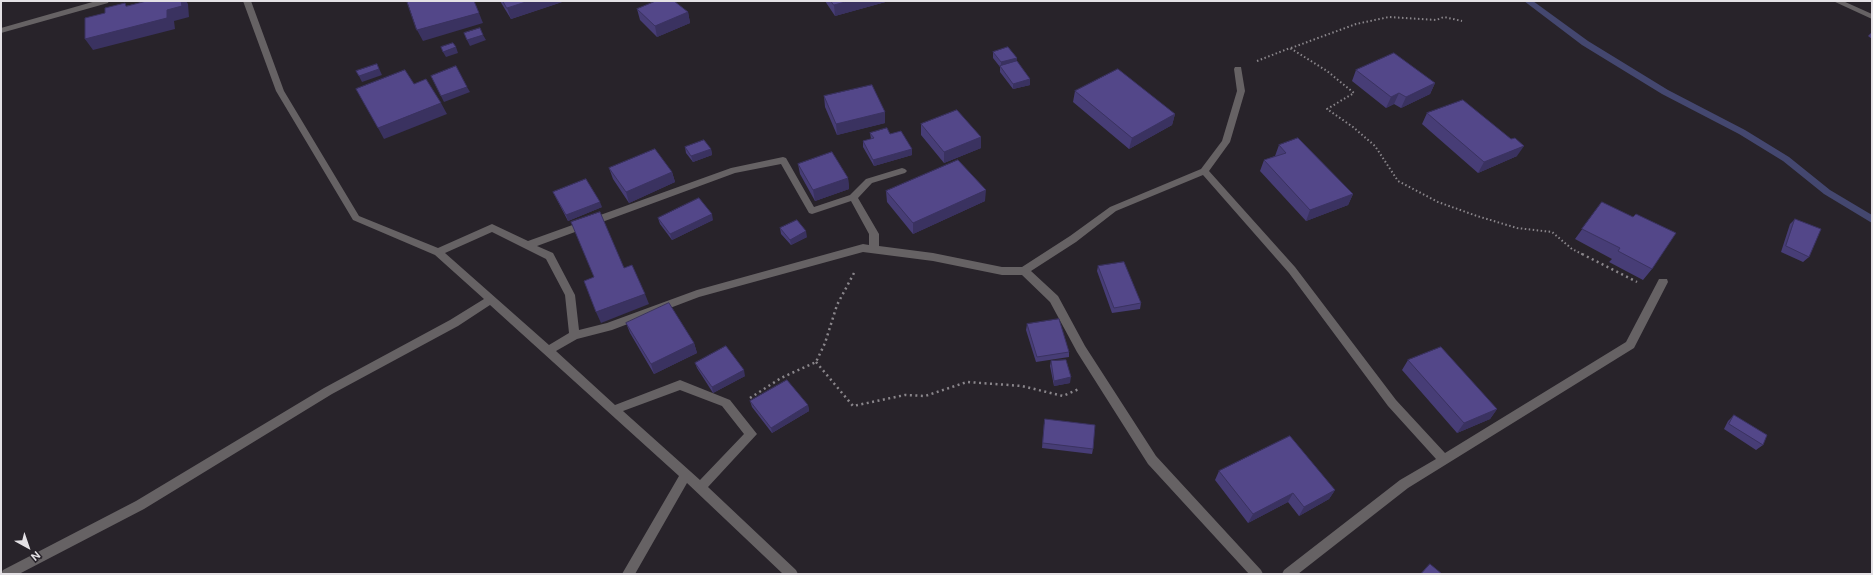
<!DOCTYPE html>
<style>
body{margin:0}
#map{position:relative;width:1873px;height:575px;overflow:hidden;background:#28232a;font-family:"DM Sans",sans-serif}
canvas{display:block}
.frame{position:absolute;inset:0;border:2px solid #e4e1e5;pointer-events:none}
.north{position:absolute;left:8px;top:527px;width:40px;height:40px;-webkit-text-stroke:3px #28232a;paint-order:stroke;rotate:140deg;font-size:11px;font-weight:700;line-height:16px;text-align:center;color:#e4e1e5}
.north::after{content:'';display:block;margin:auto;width:14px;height:18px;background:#e4e1e5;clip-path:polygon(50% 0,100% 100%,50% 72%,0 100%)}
</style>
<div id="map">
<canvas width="1873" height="575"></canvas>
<div class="frame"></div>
<div class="north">N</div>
</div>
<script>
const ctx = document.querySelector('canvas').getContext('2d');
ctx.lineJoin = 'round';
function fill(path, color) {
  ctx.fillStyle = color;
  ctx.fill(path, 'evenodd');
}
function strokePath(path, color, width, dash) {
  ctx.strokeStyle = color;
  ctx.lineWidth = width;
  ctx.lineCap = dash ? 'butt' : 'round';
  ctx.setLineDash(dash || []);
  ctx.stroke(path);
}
const stream = new Path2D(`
 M1524,1H1533L1588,41L1668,90L1745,130L1789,157L1830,190L1872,215V223L1824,194L1783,161L1739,134L1662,94L1582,45Z`);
const pathFar1 = new Path2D(`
 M1291,48L1356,24L1389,17L1436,20L1444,17L1462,21
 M1257,61L1290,48L1327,71L1354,93L1327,109L1353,127L1375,146L1398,181L1438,202L1477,216L1517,228L1552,232L1572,249L1584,255`);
const path = new Path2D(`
 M1582,254L1637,282
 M816,362L853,406L905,395L925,396L967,382L1022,386L1063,396L1079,389
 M750,398L781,378L816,362L825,343L837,305L854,273`);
const lane = new Path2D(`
 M96,1H109L108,3L1,33V28Z`);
const street = new Path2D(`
 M243,1H251L284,91L359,216L438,248L492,224L528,241L731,168L783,157L786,158L814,207L850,195L866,179L902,168L905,169L907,171L905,173L872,183L858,198L879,234V246L933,253L1002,267H1022L1070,236L1110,207L1201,169L1222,141L1237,91L1234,69L1235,67H1241L1245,91L1230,142L1209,171L1295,267L1396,400L1445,453L1626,342L1659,279H1667L1668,282L1634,348L1408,488L1298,574H1282L1284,570L1400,480L1436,459L1388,406L1289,273L1203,175L1116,211L1076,242L1031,271L1058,296L1085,346L1156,456L1261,570L1263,574H1249L1148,464L1077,352L1050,302L1022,275H1002L933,261L863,252L699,297L612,330L577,339L556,351L615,405L680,380L730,400L757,434L708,487L796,570L798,574H783L687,483L635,574H622L679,476L490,305L458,326L332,394L144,509L19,574H1L3,570L136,501L324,388L450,320L484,299L435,255L353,220L276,91ZM781,164L809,213L812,214L851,201L869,234V245L863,244L697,290L607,323L579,330L575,295L553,253L537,246L735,173ZM492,232L546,259L565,295L569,333L549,345L445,253ZM680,390L722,406L744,434L700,480L623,411Z
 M1833,1H1843L1872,14V19Z`);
const wall = new Path2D(`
 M500,1H562V2L511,19Z
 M825,1H889L835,16Z
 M637,9L688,12L690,23L657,37L640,20Z
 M1872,32V39L1868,36Z
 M993,52L1017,58L1016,61L1030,79V85L1013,89L1000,72V67L993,58Z
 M1356,70L1435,83L1430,94L1401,108L1394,104L1386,108L1352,81Z
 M1075,91L1175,114L1172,125L1129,149L1073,102Z
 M824,96L885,112V123L837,135L825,107Z
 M1427,113L1517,156L1478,173L1422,124Z
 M921,124L981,137V148L944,163L921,135Z
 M870,133L890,134L912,149V155L874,166L863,147V141L871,139Z
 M1279,145L1353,194L1348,205L1306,221L1260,171L1264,160L1275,156Z
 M685,147L711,149L712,155L693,162L686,153Z
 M798,164L848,178L849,189L815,201L800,174Z
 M609,168L672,172L675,182L629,203L613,179Z
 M886,191L985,201L913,234L887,202Z
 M553,192L602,207L568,221L556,198Z
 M1602,202L1652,269L1643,280L1609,262L1612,259L1575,239Z
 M658,218L713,220L672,240L660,224Z
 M1795,219L1809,257L1803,262L1781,252L1790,224Z
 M780,228L807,237L791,245L781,234Z
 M1098,266L1141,303L1140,309L1112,313L1097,271Z
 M626,323L694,343L697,353L654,374L630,333Z
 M1027,324L1069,352V357L1036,362L1026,330Z
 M1408,360L1497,409L1490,419L1457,433L1402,370Z
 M1051,361L1070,383L1054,386L1050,366Z
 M695,363L745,376L713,393L697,368Z
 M750,401L808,405L809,411L772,433L752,407Z
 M1734,415L1763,445L1756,450L1724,429L1728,421Z
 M1044,424L1093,449L1092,454L1042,448Z
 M1219,471L1335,490L1329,499L1299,516L1288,502L1248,523L1215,480Z`);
const shadedWall = new Path2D(`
 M181,1H186L188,4L189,17L174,21L175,29L93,50L85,39Z
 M529,1H562V2L511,19L507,8Z
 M849,1H889L835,16L834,5Z
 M688,12L690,23L657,37L655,26Z
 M479,13L483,23L423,41L417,30Z
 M483,35L486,40L470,46L467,40Z
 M456,47L458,53L446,57L443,52Z
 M1017,58L1016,64L1001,68V62Z
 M377,64L382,75L362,82L359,76Z
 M1030,79V85L1013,89V84Z
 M1435,83L1430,94L1401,108L1406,97Z
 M467,87L470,92L444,102L441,96Z
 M1399,93L1394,104L1386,108L1391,97Z
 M441,103L447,114L384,139L378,128Z
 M885,112V123L837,135L836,124Z
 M1175,114L1172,125L1129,149L1132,138Z
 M981,137V148L944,163V152Z
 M1524,146L1517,156L1478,173L1484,162Z
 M711,149L712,155L693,162L691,156Z
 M912,149V155L874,166L873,160Z
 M672,172L675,182L629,203L626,192Z
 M848,178L849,189L815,201L813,190Z
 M986,190L985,201L913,234V223Z
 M1353,194L1348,205L1306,221L1310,210Z
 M600,202L602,207L568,221L566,215Z
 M712,214L713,220L672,240L670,234Z
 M806,231L807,237L791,245L790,240Z
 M645,294L649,304L601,323L596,312Z
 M694,343L697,353L654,374L651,364Z
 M744,370L745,376L713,393L712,387Z
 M1071,377L1070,383L1054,386V381Z
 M808,405L809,411L772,433L771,428Z
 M1497,409L1490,419L1457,433L1464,423Z
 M1335,490L1329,499L1299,516L1304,507Z
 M1293,493L1288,502L1248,523L1253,514Z`);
const building = new Path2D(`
 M147,1H181L182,6L167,10V18L85,39V18L105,13V8L125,3L126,6Z
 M407,1H474L479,13L417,30Z
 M503,1H529L507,8Z
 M656,1H674L688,12L655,26L637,9Z
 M831,1H849L834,5Z
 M480,28L483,35L467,40L464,33Z
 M453,43L456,47L443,52L441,47Z
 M1008,47L1017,58L1001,62L993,52Z
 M1394,53L1435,83L1406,97L1399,93L1391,97L1356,70Z
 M1017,61L1030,79L1013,84L1000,66Z
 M377,64L379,69L359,76L356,71Z
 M456,66L467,87L441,96L431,76Z
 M1118,69L1175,114L1132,138L1075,91Z
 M405,70L414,84L426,79L441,103L378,128L356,89Z
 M872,85L885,112L836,124L824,96Z
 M1463,100L1511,139L1515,138L1524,146L1484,162L1427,113Z
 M957,110L981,137L944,152L921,124Z
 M887,128L890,134L901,131L912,149L873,160L863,141L874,138L870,133Z
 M1298,138L1353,194L1310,210L1264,160L1286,153L1279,145Z
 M704,140L711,149L691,156L685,147Z
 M655,149L672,172L626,192L609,168Z
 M832,152L848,178L813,190L798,164Z
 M958,160L986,190L913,223L886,191Z
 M586,179L600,202L566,215L553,192Z
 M699,198L712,214L670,234L658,218Z
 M1602,202L1633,217L1636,214L1676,233L1652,269L1618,251L1620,248L1582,229Z
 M600,212L624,268L632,265L645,294L596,312L584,281L594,277L571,222Z
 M1795,219L1821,229L1809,257L1786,246Z
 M797,220L806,231L790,240L780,228Z
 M1124,262L1141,303L1114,308L1098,266Z
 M669,303L694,343L651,364L626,323Z
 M1059,319L1069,352L1037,357L1027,324Z
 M726,346L744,370L712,387L695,363Z
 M1441,347L1497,409L1464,423L1408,360Z
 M1066,360L1071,377L1054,381L1051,361Z
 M787,380L808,405L771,428L750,401Z
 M1734,415L1767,435L1763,445L1729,424Z
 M1045,419L1095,425L1093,449L1043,443Z
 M1290,436L1335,490L1304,507L1293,493L1253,514L1219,471Z
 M1430,564L1442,574H1421Z`);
fill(stream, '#44476f');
strokePath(pathFar1, '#8a868b', 2, [1.5, 2.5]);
strokePath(path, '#8a868b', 2.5, [2, 3.5]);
fill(lane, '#666264');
fill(street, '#666264');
fill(wall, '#473d76');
fill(shadedWall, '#3a3260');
fill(building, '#534789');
strokePath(building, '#3a3260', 1);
</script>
